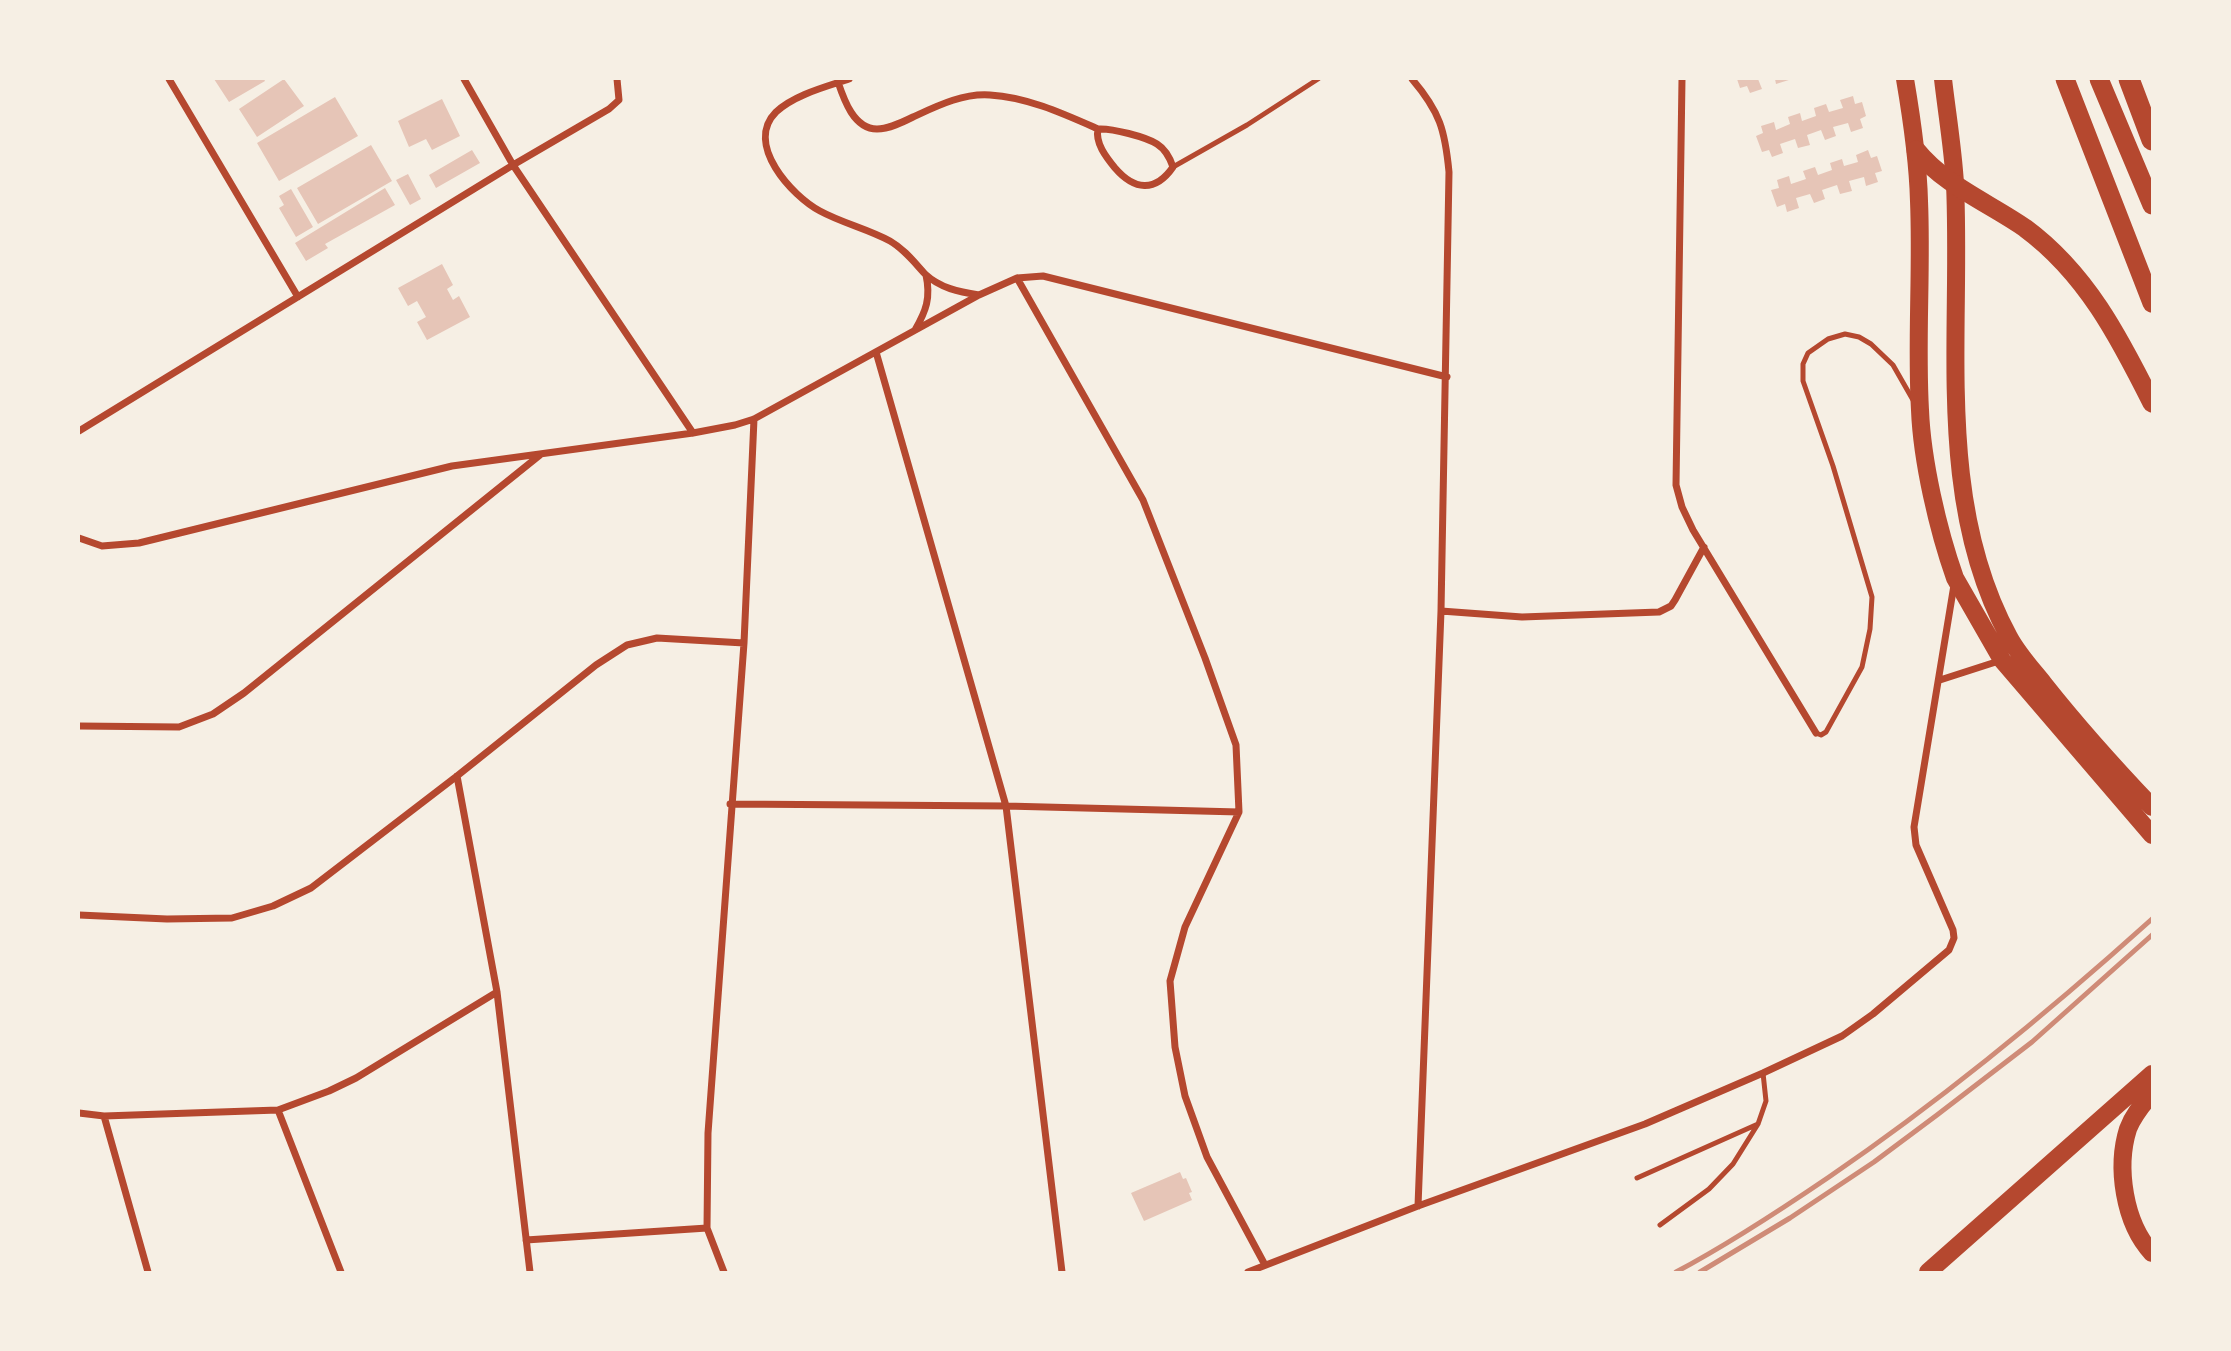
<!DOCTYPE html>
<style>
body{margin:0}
#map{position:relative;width:2231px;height:1351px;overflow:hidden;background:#f6efe4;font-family:"Roboto Serif",serif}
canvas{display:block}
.frame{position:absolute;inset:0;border:80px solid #f6efe4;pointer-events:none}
</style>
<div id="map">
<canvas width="2231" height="1351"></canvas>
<div class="frame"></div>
</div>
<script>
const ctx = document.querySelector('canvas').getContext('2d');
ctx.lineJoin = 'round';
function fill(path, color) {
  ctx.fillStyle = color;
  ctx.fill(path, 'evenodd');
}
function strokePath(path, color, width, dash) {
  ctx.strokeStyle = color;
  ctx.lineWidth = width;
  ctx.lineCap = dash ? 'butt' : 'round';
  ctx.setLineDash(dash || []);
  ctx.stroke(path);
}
const building = new Path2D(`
 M214,79H264L265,81L229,102Z
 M284,79L304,106L257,137L239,109Z
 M1737,79H1758L1762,89L1750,93L1747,86L1740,88Z
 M1775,79H1792L1776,84Z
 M1853,96L1855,104L1862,102L1866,116L1860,119L1863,128L1851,132L1848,123L1833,127L1836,136L1825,140L1821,130L1807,135L1810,145L1798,148L1795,139L1780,144L1783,153L1772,157L1769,150L1762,152L1756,136L1763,133L1761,126L1774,122L1776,130L1790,124L1788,117L1800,113L1802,121L1816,116L1814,108L1826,104L1829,112L1843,108L1840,100Z
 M335,97L358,136L279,181L257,143Z
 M442,99L460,136L432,150L426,139L409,147L398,121Z
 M371,145L392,181L318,224L297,188Z
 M472,150L480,163L436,188L429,175Z
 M1868,150L1871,158L1877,156L1882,171L1875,173L1878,182L1866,186L1864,177L1849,181L1852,191L1840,194L1837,185L1822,190L1825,199L1814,203L1810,194L1796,198L1799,208L1787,212L1785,204L1777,207L1771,190L1779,188L1777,180L1789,176L1791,184L1806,179L1803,171L1815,167L1818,175L1832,170L1830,163L1842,159L1844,166L1858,162L1856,155Z
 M408,174L421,199L410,205L396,180Z
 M385,188L395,205L325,244L328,248L306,261L295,243Z
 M291,189L313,227L296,237L279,208L284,205L279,196Z
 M442,264L453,285L447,289L453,300L459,296L470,317L427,340L417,322L426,317L417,301L408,306L398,288Z
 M1180,1172L1183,1179L1186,1178L1192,1192L1189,1193L1192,1200L1144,1221L1131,1193Z`);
const service = new Path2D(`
 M1173,167L1247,125L1318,79
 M1816,733L1821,735L1826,732L1862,667L1870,629L1872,597L1833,466L1803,381V364L1808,353L1828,339L1845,334L1859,337L1871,344L1893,365L1913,400
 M1637,1178L1758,1124L1766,1101L1763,1073
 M1660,1225L1709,1189L1733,1164L1758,1124`);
const minor = new Path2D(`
 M169,79L298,297
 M464,79L513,165L693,433
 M849,79C825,87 794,95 776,112C744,144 792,196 820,211C842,223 868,229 890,241C904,249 914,262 925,274C940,288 959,292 979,295
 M1412,79C1440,112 1445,130 1449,172L1441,611L1418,1206
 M1682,79L1676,485L1682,507L1693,530L1816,733
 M838,82C844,100 854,129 877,129C889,129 903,122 913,117C937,106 963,93 990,95C1027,97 1064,114 1098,129C1112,128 1146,137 1157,144C1165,149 1170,158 1173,167C1155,193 1134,190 1115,168C1106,157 1095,143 1098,129
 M1017,278L1143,500L1205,658L1236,745L1239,812L1185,927L1170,981L1175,1047L1185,1096L1207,1157L1265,1265
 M915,330C926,311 931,298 926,275
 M876,352L1006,806L1062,1272
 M79,431L513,165L609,109L619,100L617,79
 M79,538L102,546L139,543L452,466L693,433L735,425L754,419L979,295L1017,278L1043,276L1447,377
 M1441,611L1522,617L1659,612L1671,606L1675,600L1704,547
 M1940,680L2002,660
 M79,726L179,727L213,714L244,693L540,455
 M457,776L497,992L530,1272
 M730,804L1006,806L1239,812
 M79,915L167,919L232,918L273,906L311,888L457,776L596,665L627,645L657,638L744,643
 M278,1110L341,1272
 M79,1113L104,1116L278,1110L329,1091L356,1078L497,992
 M104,1116L148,1272
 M526,1240L707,1228
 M724,1272L707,1228L708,1133L744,643L754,419
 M1248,1272L1418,1206L1645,1124L1763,1073L1842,1036L1873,1014L1949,950L1954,938L1953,930L1916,845L1914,827L1954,585`);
const primary = new Path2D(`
 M1905,79C1912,120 1918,160 1919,201C1922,271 1916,341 1920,410C1922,461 1938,530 1955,578L2002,660L2152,835
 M1943,79C1947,114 1953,149 1955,184C1962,335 1934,500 2009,637C2018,654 2032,669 2044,684C2078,727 2114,767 2152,807
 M2152,1093C2143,1104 2133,1115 2128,1129C2116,1167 2124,1223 2152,1253
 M1928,1272L2152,1074`);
const trunk = new Path2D(`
 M2065,79L2152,303
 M2099,79L2152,205
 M1916,150C1944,185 1989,203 2025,228C2086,273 2119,337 2152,403`);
const motorway = new Path2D(`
 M2129,79L2152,140`);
const rail = new Path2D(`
 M1676,1272C1729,1244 1779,1211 1829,1177C1943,1099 2050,1011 2152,919
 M1700,1272L1790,1218L1874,1162L1937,1115L2032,1042L2152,935`);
fill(building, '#e6c5b7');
strokePath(service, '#b5482f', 5);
strokePath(minor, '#b5482f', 7);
strokePath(primary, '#b5482f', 18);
strokePath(trunk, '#b5482f', 19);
strokePath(motorway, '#b5482f', 21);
strokePath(rail, '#cf8b77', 5);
</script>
